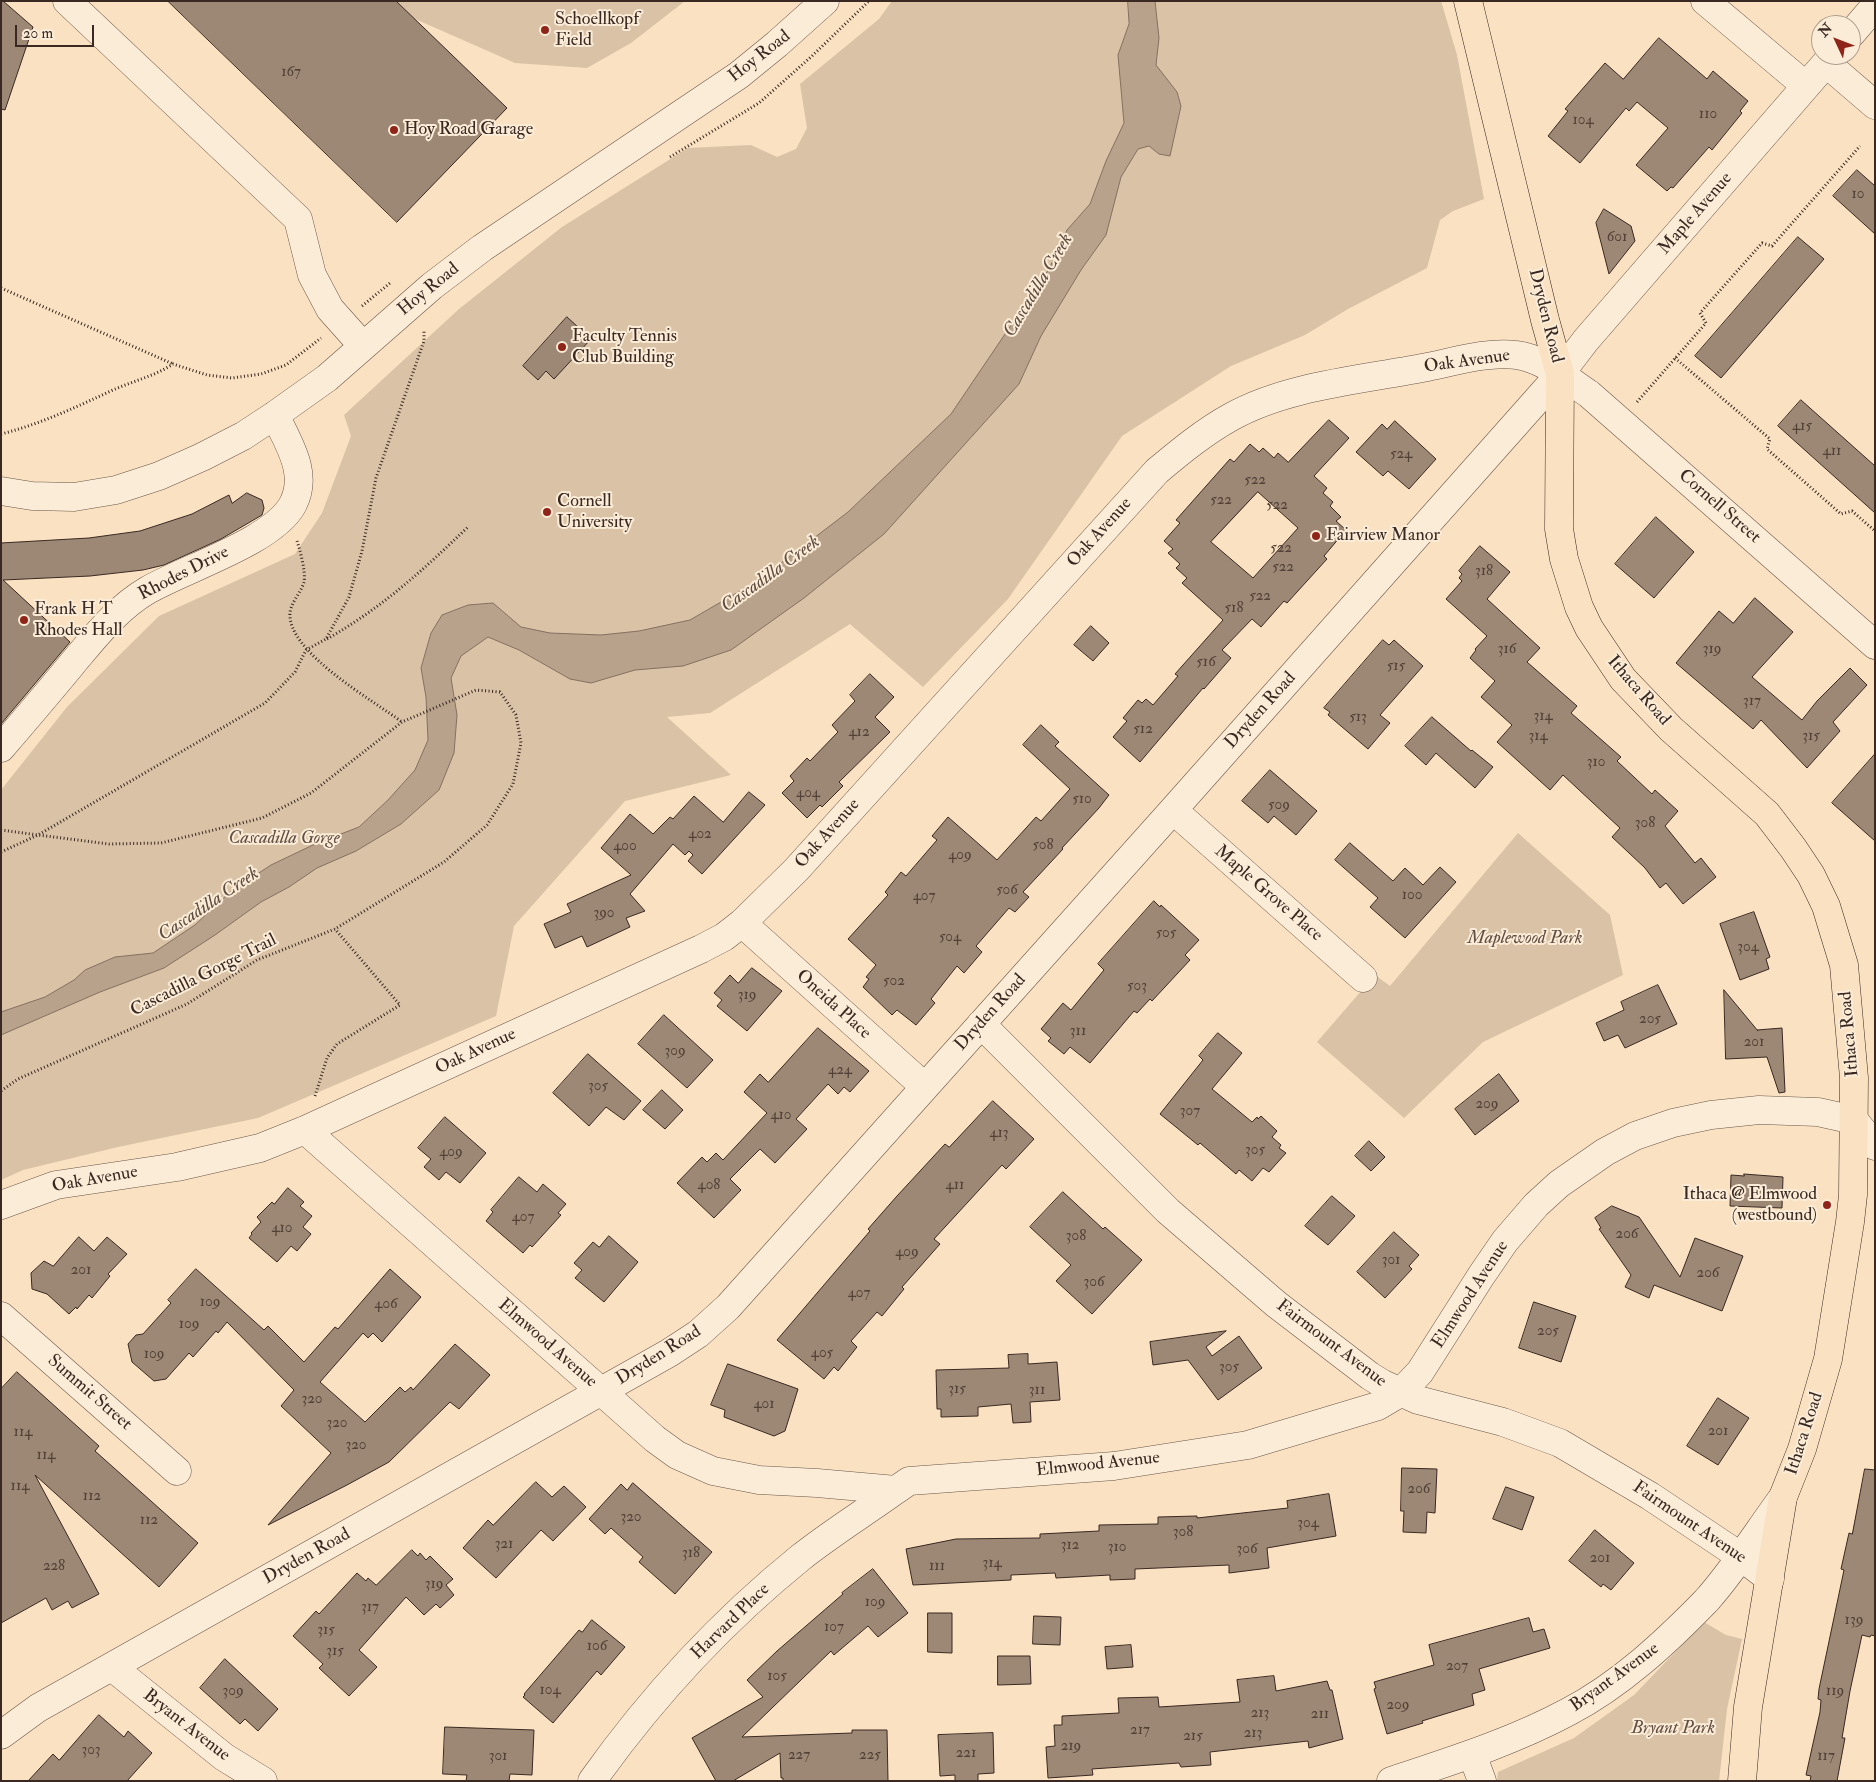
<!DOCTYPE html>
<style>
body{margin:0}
#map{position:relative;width:1876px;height:1782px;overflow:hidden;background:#f9e1c1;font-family:"IM FELL Double Pica",serif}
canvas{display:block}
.frame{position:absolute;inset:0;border:2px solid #3a2822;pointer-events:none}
.north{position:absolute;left:1811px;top:15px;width:50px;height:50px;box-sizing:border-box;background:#fbecd7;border:1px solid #ae9e8f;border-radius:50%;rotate:313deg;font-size:14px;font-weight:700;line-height:20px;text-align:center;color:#3a2822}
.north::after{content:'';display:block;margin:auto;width:18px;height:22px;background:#8f2418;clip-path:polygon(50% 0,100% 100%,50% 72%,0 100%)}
.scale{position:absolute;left:15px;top:25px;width:79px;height:22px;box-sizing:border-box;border:2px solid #3a2822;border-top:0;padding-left:6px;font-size:15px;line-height:18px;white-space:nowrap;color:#3a2822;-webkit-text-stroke:4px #fbecd7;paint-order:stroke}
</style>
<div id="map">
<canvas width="1876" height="1782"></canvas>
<div class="frame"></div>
<div class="north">N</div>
<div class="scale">20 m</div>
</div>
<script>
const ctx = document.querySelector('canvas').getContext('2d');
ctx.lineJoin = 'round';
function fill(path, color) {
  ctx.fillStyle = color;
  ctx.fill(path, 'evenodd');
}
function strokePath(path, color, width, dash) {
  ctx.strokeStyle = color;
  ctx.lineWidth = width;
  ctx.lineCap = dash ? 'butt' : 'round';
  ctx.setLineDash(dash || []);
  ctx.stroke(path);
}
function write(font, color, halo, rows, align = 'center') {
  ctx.font = font + ' "IM FELL Double Pica",serif';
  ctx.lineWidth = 4;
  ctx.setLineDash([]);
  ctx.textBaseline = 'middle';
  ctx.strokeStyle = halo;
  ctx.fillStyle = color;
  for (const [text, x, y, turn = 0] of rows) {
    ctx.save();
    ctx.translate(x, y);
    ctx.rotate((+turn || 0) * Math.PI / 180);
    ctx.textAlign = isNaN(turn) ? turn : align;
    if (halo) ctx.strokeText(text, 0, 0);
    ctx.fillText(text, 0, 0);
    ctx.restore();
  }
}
const green = new Path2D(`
 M396,1H685L631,43L587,68L515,63L413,18Z
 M892,1H1441L1457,55L1484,199L1453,211L1440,220L1427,268L1348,309L1305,335L1231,366L1122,436L1008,599L923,687L850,624L710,713L667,717L731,775L625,801L514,926L496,1016L258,1118L118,1147L23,1170L1,1180V790L67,707L159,616L295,554L322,513L351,436L344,415L459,309L562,227L688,148L751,145L777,157L796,149L807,128L800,84L879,19Z
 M1518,833L1610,915L1623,975L1483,1042L1404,1118L1317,1042L1375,975L1390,986Z
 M1704,1622L1726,1635L1742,1639L1727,1709L1719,1781H1497L1498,1772L1574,1738L1634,1695Z`);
const water = new Path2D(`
 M1128,1H1155L1159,38L1156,65L1177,92L1181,106L1170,156L1159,154L1149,146L1138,149L1121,177L1106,235L1081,270L1041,336L1019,384L884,534L804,598L731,650L683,666L635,670L591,683L570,679L519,650L488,637L461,656L451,678L457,715L454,753L439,790L401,824L356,851L317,868L289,887L261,902L215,935L164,968L100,992L1,1035V1012L45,997L74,980L85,970L115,957L153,953L195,925L230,892L271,865L315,844L359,827L388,800L415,770L428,740L426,697L421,668L431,633L442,615L468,605L493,603L521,627L550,633L601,635L639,631L690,620L759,580L848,512L951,414L1049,269L1067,230L1090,204L1106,161L1124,123L1118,55L1129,24Z`);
const building = new Path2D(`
 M1,1H3L33,27L5,110L1,109Z
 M168,1H396L507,108L397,222Z
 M1659,38L1707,79L1713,71L1748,101L1740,111L1742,113L1712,150L1709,147L1673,188L1671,187L1667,191L1636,165L1668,128L1637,102L1629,111L1626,108L1580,163L1548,136L1568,111L1565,109L1605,63L1623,79Z
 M1857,170L1875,186V234L1833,196Z
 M1604,209L1631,226L1635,241L1609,274L1596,223Z
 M1798,237L1824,259L1721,378L1695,356Z
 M567,317L591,339L554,379L546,371L538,380L523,366Z
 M1801,400L1875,466V513L1778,426Z
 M1329,420L1349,438L1314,476L1327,488L1323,493L1333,502L1330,506L1341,517L1336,521L1346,530L1324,556L1327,559L1287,603L1284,601L1261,627L1252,619L1222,650L1231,658L1204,689L1203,688L1140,762L1113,737L1127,721L1123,718L1138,700L1142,703L1146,699L1153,705L1178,676L1175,674L1223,620L1182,583L1187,578L1176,568L1180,564L1168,553L1173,549L1164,541L1180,523L1176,520L1230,459L1234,462L1250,444L1259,452L1263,448L1274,458L1278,453L1288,462ZM1258,492L1298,528L1253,578L1211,542Z
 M1395,421L1436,459L1409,489L1388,471L1383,476L1356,452L1382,424L1387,429Z
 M247,493L262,500L264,508L262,515L221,539L164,565L143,570L90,576L3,580L70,642L1,724V543L89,538L140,531L192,514L229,495L232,503Z
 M1656,517L1694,552L1654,598L1615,564Z
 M1480,546L1510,572L1487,599L1540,648L1527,662L1577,706L1571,713L1621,757L1617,761L1652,794L1655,790L1678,811L1665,826L1695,863L1701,858L1716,877L1683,904L1666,883L1660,888L1645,868L1612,837L1620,828L1563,775L1550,790L1497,742L1512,725L1481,697L1495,681L1470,658L1476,650L1475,649L1487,636L1446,599L1462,581L1459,578L1462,574L1459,571Z
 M1755,598L1793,632L1752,677L1802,720L1817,701L1850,668L1867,685L1833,722L1840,731L1807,768L1761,720L1753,729L1676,663L1719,611L1733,623Z
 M1091,626L1109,643L1093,661L1074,645Z
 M1383,640L1389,645L1394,640L1423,666L1380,715L1390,723L1368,749L1328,715L1330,712L1324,708Z
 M870,674L894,697L875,717L890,732L839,782L843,786L822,807L820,805L807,818L782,793L794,781L790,776L807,758L810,761L838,732L832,725L855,701L850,695Z
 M1432,717L1471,751L1472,750L1493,767L1475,788L1436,753L1426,765L1405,746Z
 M1041,725L1059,742L1055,746L1109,795L1099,808L1062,848L1063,849L1023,892L1029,897L1015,912L1009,908L976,946L982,952L964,973L957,966L931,999L935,1003L916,1025L897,1010L892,1015L863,987L869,979L866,977L876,965L848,939L888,895L885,892L901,872L906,876L937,840L932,836L948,817L997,860L1036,817L1041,821L1070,789L1023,745Z
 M1875,754V841L1832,803Z
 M1270,770L1317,811L1296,835L1274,816L1268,823L1242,801Z
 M749,792L765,805L702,874L688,861L693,855L689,851L685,855L673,844L630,894L645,911L626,918L630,927L587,947L582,936L555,948L544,924L571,912L567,904L631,875L601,848L630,814L653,834L670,817L673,819L694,796L723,822Z
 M1350,843L1393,881L1405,868L1423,885L1440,867L1456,882L1405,938L1370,907L1378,898L1335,860Z
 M1154,901L1160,907L1161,905L1199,940L1185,955L1190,960L1152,1001L1150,999L1137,1013L1134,1011L1090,1063L1070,1047L1064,1054L1048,1041L1051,1038L1041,1029L1063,1003L1071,1010L1104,970L1098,964Z
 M1754,912L1770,957L1766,959L1769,969L1740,980L1720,924Z
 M752,968L782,991L747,1031L717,1006L722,1000L714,993L730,975L738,983Z
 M1658,985L1677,1024L1625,1048L1618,1035L1604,1041L1596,1023L1624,1010L1621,1002Z
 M1724,990L1758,1031L1757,1030L1782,1028L1785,1092L1779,1093L1767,1057L1726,1059Z
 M664,1015L713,1060L687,1088L638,1044Z
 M818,1028L869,1071L850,1092L844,1087L838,1094L828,1084L796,1119L807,1129L775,1163L760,1149L730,1179L741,1190L714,1218L677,1183L702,1157L707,1162L716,1153L723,1160L767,1113L744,1092L760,1074L768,1082Z
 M1218,1033L1242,1053L1212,1089L1252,1122L1257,1117L1258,1119L1261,1116L1277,1131L1272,1137L1281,1145L1279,1148L1286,1153L1269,1172L1263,1168L1252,1181L1239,1170L1236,1174L1200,1143L1198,1145L1160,1114L1203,1060L1199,1056Z
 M588,1054L641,1101L624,1120L606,1107L589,1126L553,1093Z
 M1499,1074L1519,1101L1475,1135L1455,1109Z
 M662,1090L683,1110L665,1129L643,1110Z
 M993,1101L1034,1139L1006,1169L1002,1165L934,1239L940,1244L902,1287L904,1289L882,1316L877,1312L851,1341L857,1347L838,1371L834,1367L824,1379L777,1340L870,1231L868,1229L897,1196L945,1144L949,1147Z
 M445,1117L486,1153L460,1183L446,1172L439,1180L424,1167L431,1159L418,1148Z
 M1369,1141L1385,1157L1371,1171L1355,1156Z
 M1744,1174L1783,1177L1782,1208L1730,1206L1731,1175L1744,1176Z
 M519,1177L537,1192L543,1184L566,1204L558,1213L561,1215L532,1247L530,1245L523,1253L486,1221L493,1212L491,1210Z
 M288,1188L304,1202L300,1206L312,1216L303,1227L311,1234L297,1251L291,1246L277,1262L249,1238L252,1234L251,1233L261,1222L257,1217L272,1202L274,1204Z
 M1063,1192L1103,1229L1105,1227L1142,1260L1092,1314L1056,1281L1071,1265L1030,1227Z
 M1332,1196L1355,1216L1328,1245L1305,1226Z
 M1612,1206L1639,1217L1680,1277L1695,1238L1743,1256L1722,1311L1654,1285L1649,1298L1625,1287L1631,1275L1599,1229L1601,1228L1595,1218Z
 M1394,1232L1419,1255L1409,1266L1412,1269L1385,1298L1357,1272Z
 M609,1236L638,1262L604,1302L575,1278L582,1270L574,1263L593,1242L599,1247Z
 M79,1237L94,1251L107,1237L127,1254L108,1274L110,1276L92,1298L89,1295L77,1309L76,1307L69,1314L47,1294L32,1289L31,1273L44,1261L53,1266Z
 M196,1269L264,1330L268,1326L304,1362L335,1327L338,1329L390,1269L421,1297L382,1342L373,1333L368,1338L363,1333L320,1382L365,1422L400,1387L405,1392L411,1387L413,1390L455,1344L490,1375L459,1409L450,1402L389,1462L347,1485L268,1525L331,1453L281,1406L294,1390L227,1322L218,1333L216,1331L193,1357L189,1353L166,1379L154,1381L132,1362L128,1344L136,1335L143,1334L171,1303L168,1300Z
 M1534,1302L1576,1316L1561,1362L1519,1348Z
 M1226,1331L1206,1347L1212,1356L1239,1336L1262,1368L1218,1400L1188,1360L1153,1365L1150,1342Z
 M1028,1354V1364L1057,1362L1060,1400L1030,1402L1031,1422L1013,1423L1011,1404L978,1407V1416L941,1417V1409H937L936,1370L1009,1368L1008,1355Z
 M728,1364L798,1389L785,1431L774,1436L724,1417L725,1410L711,1405Z
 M17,1372L99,1446L95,1451L198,1543L159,1587L35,1475L99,1594L72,1608L68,1601L52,1610L46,1598L1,1623V1389Z
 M1718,1398L1749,1418L1718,1465L1687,1446Z
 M1402,1468L1437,1469L1435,1513L1427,1512L1426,1533L1403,1532L1404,1511H1401Z
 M1865,1469L1875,1470V1636L1871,1635L1870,1637L1862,1635L1850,1691L1842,1738H1845L1837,1781H1810L1811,1776L1806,1775L1820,1712L1821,1700L1818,1699L1819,1689L1844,1570L1841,1569L1849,1533L1852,1534Z
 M536,1482L552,1497L564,1486L586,1507L553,1541L541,1530L496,1578L463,1548L488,1520L493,1525Z
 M633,1483L712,1552L675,1594L639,1562L643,1557L611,1528L605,1534L589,1519L621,1484L627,1490Z
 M1506,1487L1534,1497L1522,1530L1493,1519Z
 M1329,1494L1336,1536L1267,1548L1269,1568L1229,1573V1565L1135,1569V1579L1110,1580V1575L1056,1578L1055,1573L1011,1575V1580L913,1585L906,1549L956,1539L1040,1538V1534L1099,1531V1525L1158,1524V1517L1197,1516V1518L1288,1508L1287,1501Z
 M1595,1530L1634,1563L1611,1590L1603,1584L1601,1587L1569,1561Z
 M412,1550L418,1556L420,1553L426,1560L430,1556L453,1579L446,1585L454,1595L440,1608L436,1604L424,1615L406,1597L359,1650L377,1667L349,1696L319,1668L323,1664L293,1636L316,1611L319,1614L357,1573L366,1581L368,1578L376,1585Z
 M873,1569L908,1613L878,1637L868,1626L834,1655L831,1651L742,1737L852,1733V1730H887L888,1781H783V1778H781L780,1753L733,1781H716L692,1738L763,1697L747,1680L777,1651L843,1594L842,1593Z
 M928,1613H952V1653L928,1652Z
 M1034,1616L1061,1617L1060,1645L1033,1644Z
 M1529,1618L1533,1632L1544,1629L1550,1648L1479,1669L1485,1690L1472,1694L1474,1705L1422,1721L1423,1723L1387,1734L1374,1689L1376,1688L1374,1682L1434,1665L1429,1645Z
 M592,1620L625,1647L601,1675L597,1671L553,1723L523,1697L525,1695L524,1694L579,1630L582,1632Z
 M1131,1645L1133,1667L1107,1669L1105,1647Z
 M998,1656H1030L1031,1684L998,1685Z
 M225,1659L278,1709L258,1731L245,1719L240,1724L200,1688Z
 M1274,1676L1276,1691L1327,1681L1330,1690H1332L1343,1739L1309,1748L1308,1741L1210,1752L1211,1765L1181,1767L1179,1763L1092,1769L1093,1775L1048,1778L1046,1747L1055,1746L1054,1725H1062V1716L1119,1713L1118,1698L1158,1697L1159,1707L1240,1702L1237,1680Z
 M99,1715L124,1737L128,1731L152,1753L127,1781H28L53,1754L59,1760Z
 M445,1727L534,1730L532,1775L510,1774L509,1781H466L467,1775L443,1774Z
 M993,1733L994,1773L978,1774V1781H955V1775L940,1776L938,1735Z`);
const path = new Path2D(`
 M670,157L759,103L812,56L869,1
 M1,288L173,364
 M362,306L390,283
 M1675,358L1770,439L1767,449L1841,514L1852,511L1875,531
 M1637,402L1706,323L1700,313L1762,243L1772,246L1860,146
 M1,434C41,424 76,407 113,390C133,381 155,376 173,364L207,375L232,378L261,374L286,365L321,338
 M297,541C300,550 306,572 304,582C301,593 291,602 290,613C287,652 374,701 402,722
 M327,639C383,607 422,571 469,526
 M1,830L38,835L265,703L295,672L306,650L326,639L349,597L362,551L376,478L424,341V330
 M1,852L38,835L109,844L161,843L262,818L311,793L402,722L476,690L500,692L516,715L521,743L513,784L487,825L444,862L335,929L257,960L187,1004L18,1079L1,1091
 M315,1096L327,1058L337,1044L400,1005L335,929`);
const minor = new Path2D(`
 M67,1L298,219L312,275L330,309L363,346
 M1705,1L1806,86
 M1851,34L1875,6
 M1826,63L1875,105
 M1,491L32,496L74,497L116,490L159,476L202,457L243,436L275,415L327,378L432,286L482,248L739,75L777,44L825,1
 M1,748C25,720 49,692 72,664C95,637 117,608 148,590C186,568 274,541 293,504C309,473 288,443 275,415
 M1173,810L1363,978
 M742,923L925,1087
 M981,1024L1168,1211L1276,1304L1370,1376L1383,1384L1418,1400L1503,1422L1560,1443L1650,1496L1740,1556L1770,1579
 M305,1130L620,1408L655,1439L677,1455L713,1471L759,1480L817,1483L896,1490L909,1481L1114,1466L1248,1445L1378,1406L1400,1393L1420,1372L1481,1276L1505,1241L1536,1205L1559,1184L1605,1152L1635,1136L1673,1123L1711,1115L1759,1110L1818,1112L1854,1120L1875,1146
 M1,1205L56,1185L177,1167L260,1148L305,1130L701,949L724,937L742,923L796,870L1157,471C1181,451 1204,432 1231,417C1286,386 1360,380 1422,368C1450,363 1487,351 1516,355C1543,358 1568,380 1589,394L1875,645
 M1,1316L177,1471
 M112,1667L224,1757L263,1781
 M1,1735L38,1708L669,1353L698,1334L728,1307L1173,810L1560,374L1586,340L1833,55
 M1472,1754L1482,1781
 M592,1781C651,1698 721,1622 800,1558C830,1534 864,1513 896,1490
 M1391,1781C1451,1761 1512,1742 1568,1712C1620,1685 1665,1643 1706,1601C1734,1570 1758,1531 1783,1497`);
const major = new Path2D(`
 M1468,1L1545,320L1560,374L1559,529L1564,559L1579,607L1589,628L1623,679L1671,729L1767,814L1793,848L1811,875L1826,906L1844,965L1854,1078L1853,1195L1850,1222L1828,1359L1802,1449L1783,1497L1748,1707L1742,1781`);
const markers = [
 [545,30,5,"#8f2418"],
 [394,130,5,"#8f2418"],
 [562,347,5,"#8f2418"],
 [547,512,5,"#8f2418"],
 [1316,536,5,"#8f2418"],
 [24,620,5,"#8f2418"],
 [1827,1205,5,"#8f2418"]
];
const numberNames = [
 ["167",291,73],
 ["110",1708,115],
 ["104",1583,121],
 ["10",1858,195],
 ["601",1617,238],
 ["415",1802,427],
 ["411",1832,452],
 ["524",1401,455],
 ["522",1255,481],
 ["522",1221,501],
 ["522",1277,506],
 ["522",1281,549],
 ["522",1283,568],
 ["318",1484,572],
 ["522",1260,597],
 ["518",1234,609],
 ["316",1507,650],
 ["319",1712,650],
 ["516",1206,663],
 ["515",1396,667],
 ["317",1752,702],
 ["314",1543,717],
 ["513",1358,718],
 ["512",1143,730],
 ["412",859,733],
 ["314",1538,737],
 ["315",1811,737],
 ["310",1596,763],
 ["404",808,794],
 ["510",1082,800],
 ["509",1279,806],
 ["308",1645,824],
 ["402",700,835],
 ["508",1043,846],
 ["400",625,847],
 ["409",960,856],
 ["506",1007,891],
 ["100",1412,896],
 ["407",924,897],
 ["390",604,914],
 ["505",1166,934],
 ["504",950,938],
 ["304",1748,948],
 ["502",894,982],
 ["503",1137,987],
 ["319",747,996],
 ["205",1650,1020],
 ["311",1078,1032],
 ["201",1754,1043],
 ["309",675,1052],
 ["424",840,1071],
 ["305",598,1087],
 ["209",1487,1105],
 ["307",1190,1112],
 ["410",781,1116],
 ["413",999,1134],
 ["305",1255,1151],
 ["409",451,1153],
 ["408",709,1186],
 ["411",955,1186],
 ["407",523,1218],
 ["410",282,1229],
 ["206",1627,1235],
 ["308",1076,1237],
 ["409",907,1253],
 ["301",1391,1261],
 ["201",81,1271],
 ["206",1708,1274],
 ["306",1094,1283],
 ["407",859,1294],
 ["109",210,1303],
 ["406",386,1305],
 ["109",189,1325],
 ["205",1548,1332],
 ["405",822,1354],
 ["109",154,1355],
 ["305",1229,1368],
 ["315",957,1390],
 ["311",1037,1391],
 ["320",312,1400],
 ["401",764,1405],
 ["320",337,1424],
 ["201",1718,1432],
 ["114",23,1433],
 ["320",356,1446],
 ["114",46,1456],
 ["114",20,1487],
 ["206",1419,1490],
 ["112",92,1497],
 ["320",631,1518],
 ["112",149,1521],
 ["304",1308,1524],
 ["308",1183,1533],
 ["321",504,1545],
 ["312",1070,1546],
 ["310",1117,1548],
 ["306",1247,1550],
 ["318",691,1554],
 ["201",1600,1559],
 ["314",992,1564],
 ["228",54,1567],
 ["111",937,1567],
 ["319",434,1585],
 ["109",875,1603],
 ["317",370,1608],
 ["139",1854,1621],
 ["107",834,1628],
 ["315",326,1631],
 ["106",597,1647],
 ["315",335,1652],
 ["207",1457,1667],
 ["105",777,1677],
 ["104",550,1691],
 ["309",233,1692],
 ["119",1835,1692],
 ["209",1398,1706],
 ["213",1260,1714],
 ["211",1320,1715],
 ["217",1140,1731],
 ["213",1253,1734],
 ["215",1193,1737],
 ["219",1071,1747],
 ["303",91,1751],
 ["221",966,1754],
 ["227",799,1756],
 ["225",870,1756],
 ["301",498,1757],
 ["117",1826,1757]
];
const poiNames = [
 ["Schoellkopf",555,20],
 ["Field",555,41],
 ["Hoy Road Garage",404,130],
 ["Faculty Tennis",572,337],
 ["Club Building",572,358],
 ["Cornell",557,502],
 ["University",557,523],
 ["Fairview Manor",1326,536],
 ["Frank H T",34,610],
 ["Rhodes Hall",34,631],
 ["Ithaca @ Elmwood",1817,1195,"right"],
 ["(westbound)",1817,1216,"right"]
];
const streetNames = [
 ["Hoy Road",760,57,-38],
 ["Maple Avenue",1696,214,-49],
 ["Hoy Road",429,290,-39],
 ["Dryden Road",1545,316,76],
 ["Oak Avenue",1467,362,-8],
 ["Cornell Street",1719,507,41],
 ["Oak Avenue",1100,533,-48],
 ["Rhodes Drive",184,574,-27],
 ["Ithaca Road",1638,691,49],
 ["Dryden Road",1261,711,-48],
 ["Oak Avenue",828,834,-48],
 ["Maple Grove Place",1268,894,41],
 ["Cascadilla Gorge Trail",204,976,-27],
 ["Oneida Place",833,1005,42],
 ["Dryden Road",991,1013,-48],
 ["Ithaca Road",1850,1034,-95],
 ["Oak Avenue",476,1052,-25],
 ["Oak Avenue",95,1180,-10],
 ["Elmwood Avenue",1471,1295,-57],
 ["Elmwood Avenue",547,1344,41],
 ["Fairmount Avenue",1331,1344,37],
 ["Dryden Road",659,1356,-32],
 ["Summit Street",89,1393,41],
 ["Ithaca Road",1805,1434,-72],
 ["Elmwood Avenue",1098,1465,-6],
 ["Fairmount Avenue",1689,1523,34],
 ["Dryden Road",307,1557,-29],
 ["Harvard Place",731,1622,-44],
 ["Bryant Avenue",1615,1678,-36],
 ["Bryant Avenue",186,1726,38]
];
const parkNames = [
 ["Cascadilla Gorge",284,839],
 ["Maplewood Park",1525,939],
 ["Bryant Park",1673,1729]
];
const waterNames = [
 ["Cascadilla Creek",1039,286,-59],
 ["Cascadilla Creek",771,575,-36],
 ["Cascadilla Creek",209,905,-34]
];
fill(green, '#d9c2a6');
fill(water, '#b8a28b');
strokePath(water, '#867161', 1);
fill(building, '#9d8875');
strokePath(building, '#3a2822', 1);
strokePath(minor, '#6a564a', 29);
strokePath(major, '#3a2822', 29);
strokePath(path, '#3a2822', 3, [1, 2.5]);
strokePath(minor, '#fbecd7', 28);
strokePath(major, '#f9e1c1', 28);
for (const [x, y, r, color] of markers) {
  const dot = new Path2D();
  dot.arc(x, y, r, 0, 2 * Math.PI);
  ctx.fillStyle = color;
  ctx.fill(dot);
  strokePath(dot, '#fbecd7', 2);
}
write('15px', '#534037', null, numberNames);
write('18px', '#3a2822', '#fbecd7', poiNames, 'left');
write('18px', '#3a2822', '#fbecd7', streetNames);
write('italic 18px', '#624e43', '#fbecd7', parkNames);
write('italic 19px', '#604d42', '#fbecd7', waterNames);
</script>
